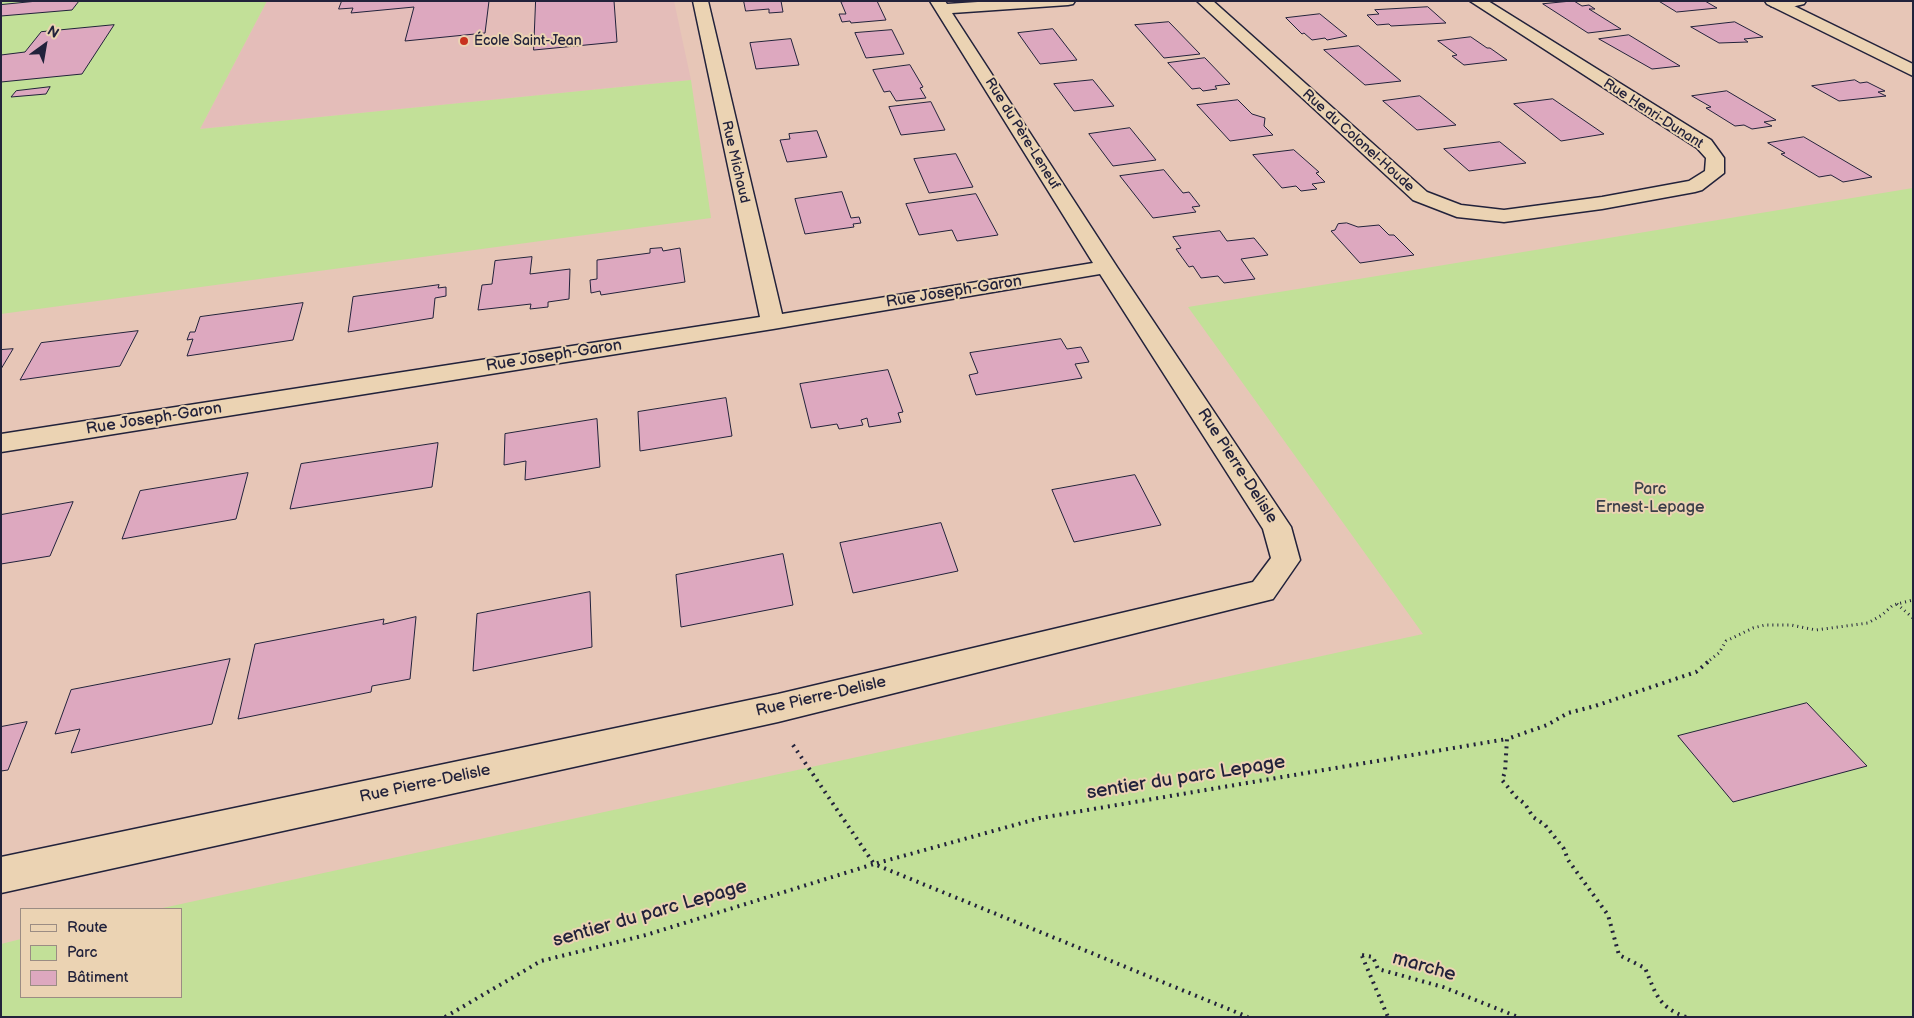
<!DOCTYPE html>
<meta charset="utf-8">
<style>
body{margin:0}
#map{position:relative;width:1914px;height:1018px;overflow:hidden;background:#e7c6b7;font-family:"Balsamiq Sans",sans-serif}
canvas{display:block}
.frame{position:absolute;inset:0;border:2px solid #22223b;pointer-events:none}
.legend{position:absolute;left:20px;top:908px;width:162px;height:90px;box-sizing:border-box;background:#ebd3b3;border:1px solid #9b8c83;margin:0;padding:6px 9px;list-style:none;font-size:15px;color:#22223b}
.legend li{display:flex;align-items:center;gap:10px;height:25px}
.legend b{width:25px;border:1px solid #9b8c83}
.north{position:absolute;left:20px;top:20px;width:50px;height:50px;-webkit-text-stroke:4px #ebd3b3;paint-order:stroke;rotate:32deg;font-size:14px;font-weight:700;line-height:20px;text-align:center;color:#22223b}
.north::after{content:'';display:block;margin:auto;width:18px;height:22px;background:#22223b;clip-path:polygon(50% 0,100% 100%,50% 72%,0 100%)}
</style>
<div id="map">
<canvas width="1914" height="1018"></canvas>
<div class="frame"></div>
<ul class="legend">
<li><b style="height:6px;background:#ebd3b3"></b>Route</li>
<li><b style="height:14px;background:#c2e098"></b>Parc</li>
<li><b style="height:14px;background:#dda8bf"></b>Bâtiment</li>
</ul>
<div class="north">N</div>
</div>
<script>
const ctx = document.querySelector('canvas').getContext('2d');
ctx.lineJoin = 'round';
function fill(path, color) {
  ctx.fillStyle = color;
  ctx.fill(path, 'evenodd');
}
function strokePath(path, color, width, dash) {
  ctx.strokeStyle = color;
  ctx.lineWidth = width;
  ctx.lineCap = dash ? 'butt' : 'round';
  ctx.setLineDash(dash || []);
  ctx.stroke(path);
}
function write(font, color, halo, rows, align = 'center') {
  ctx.font = font + ' "Balsamiq Sans",sans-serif';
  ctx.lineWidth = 4;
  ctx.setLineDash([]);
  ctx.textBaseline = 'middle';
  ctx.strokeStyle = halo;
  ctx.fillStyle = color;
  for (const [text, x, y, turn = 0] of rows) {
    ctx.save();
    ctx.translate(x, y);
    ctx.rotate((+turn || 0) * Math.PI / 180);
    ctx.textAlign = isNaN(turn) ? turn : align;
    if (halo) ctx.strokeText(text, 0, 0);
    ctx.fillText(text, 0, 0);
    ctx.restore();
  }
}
const built = new Path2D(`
 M267,1H674L691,80L200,129Z`);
const green = new Path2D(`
 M1,1H267L200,129L691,80L711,218L1,314Z
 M1913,188V1017H1V944L21,939V997H181V909H158L1423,634L1188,307Z`);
const building = new Path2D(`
 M38,1H79L72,10L1,16V5Z
 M342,1H489L485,33L405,41L414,7L351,13L353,8L339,9Z
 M536,1H614L617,42L534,50Z
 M744,1H781L783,12L769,13V9L746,11Z
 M877,1L886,20L851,23L850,21L842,22L839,14H846L841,2Z
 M1574,1L1582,6L1589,5L1595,9H1589L1621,29L1588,33L1543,4Z
 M1659,1H1705L1717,8L1677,12Z
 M1428,7L1446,23L1391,26L1389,24L1377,25L1367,15L1379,14L1375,10Z
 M1320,14L1347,36L1327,40L1325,38L1312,40L1304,33L1302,34L1286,18Z
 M1169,22L1200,54L1164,58L1135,25Z
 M1735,22L1763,37L1744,39L1748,42L1719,43L1691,27Z
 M114,25L82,74L1,82V55L25,52L41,32Z
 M1053,29L1077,60L1040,64L1018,33Z
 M892,30L904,54L866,58L855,33Z
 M1629,35L1680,66L1652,69L1599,39Z
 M1471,37L1487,48H1490L1507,60L1464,65L1452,56L1457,55L1438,41Z
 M791,39L799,65L756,69L750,43Z
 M1359,46L1401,81L1365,85L1324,50Z
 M1205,58L1230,84L1215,86L1217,89L1203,91L1200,88L1192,89L1168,63Z
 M910,65L923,87L920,88L926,98L896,101L890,91L884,92L873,70Z
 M1093,80L1114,106L1074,111L1054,84Z
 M1855,80L1860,83L1867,82L1885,91L1878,92L1886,96L1839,101L1812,86Z
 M50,87L46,94L11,97L16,91Z
 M1727,91L1776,120L1764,122L1772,126L1752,129L1744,125L1735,126L1706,108L1711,107L1692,96Z
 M1420,96L1456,125L1417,130L1383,101Z
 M1553,99L1604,134L1561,141L1514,104Z
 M1238,100L1252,114L1265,118L1264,126L1273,135L1230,141L1197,105Z
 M931,102L945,130L901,135L889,107Z
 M1130,128L1156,160L1113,166L1089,134Z
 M817,131L827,157L787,162L780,140L790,139L789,134Z
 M1804,137L1872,177L1843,182L1831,175L1819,177L1781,154L1785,153L1768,143Z
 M1500,142L1526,163L1469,171L1444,149Z
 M1294,150L1319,172L1316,173L1325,182L1312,184L1317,189L1301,191L1296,186L1282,188L1253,155Z
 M956,154L973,187L929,193L914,159Z
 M1164,170L1183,193L1189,192L1200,206L1192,207L1196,212L1153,218L1120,176Z
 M842,192L851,218L859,217L861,223L853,224L854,227L805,234L795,199Z
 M976,194L998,235L957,241L952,230L919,235L906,204Z
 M1347,223L1358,227L1379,225L1389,235H1394L1414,255L1360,263L1331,231L1335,230L1338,224Z
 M1220,231L1227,241L1254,238L1268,255L1241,259L1255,279L1224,283L1218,276L1201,278L1193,266L1189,267L1176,249L1181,248L1173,237Z
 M662,248L663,251L680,248L685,282L601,295L600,291L591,293L590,280L597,279V260L650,253V249Z
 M532,257L530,274L570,269L569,299L548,302V307L530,309L531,304L478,310L482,285L492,284L495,261Z
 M439,285L438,288L446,287V296L435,298L433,318L348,332L353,297Z
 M303,303L293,340L187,356L193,339L187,340L190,332H195L200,317Z
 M138,331L120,366L20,380L41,343Z
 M1061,339L1067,349L1081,347L1089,362L1075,364L1082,378L976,395L969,375L978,373L970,353Z
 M13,349L1,369V350Z
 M888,370L903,412L898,413L901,422L869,427L867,418L861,420L863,425L839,429L837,424L811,428L800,384Z
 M726,398L732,436L640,451L638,412Z
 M597,419L600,467L525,480L526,461L504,465L505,434Z
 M438,443L432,487L290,509L301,464Z
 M248,473L236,519L122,539L140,491Z
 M1135,475L1161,525L1074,542L1052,490Z
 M73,502L50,556L1,564V515Z
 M941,523L958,571L853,593L840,543Z
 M783,554L793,605L681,627L676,575Z
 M590,592L592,647L473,671L477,614Z
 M416,617L410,679L372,686L371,692L238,719L255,644L384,619L383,624Z
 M230,659L212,724L71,753L80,729L55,734L71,690Z
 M1807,703L1867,766L1733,802L1678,736Z
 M27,722L8,770L1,771V727Z`);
const pathFar1 = new Path2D(`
 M1897,604L1913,618
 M1706,663L1719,653L1726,641L1753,628L1765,625H1791L1816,630L1868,623L1882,615L1893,605L1913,600`);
const path = new Path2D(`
 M793,745L874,864L1040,818L1507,739
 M1362,955L1373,957L1378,969L1443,987L1518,1017
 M1362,956L1388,1017
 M445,1017L541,961L646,935L874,864L1248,1017
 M1686,1017C1658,1007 1656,994 1645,968L1619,955L1608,915L1568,860L1564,849L1545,825L1533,817L1525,804L1516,797L1502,780L1505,772L1507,739L1547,725L1568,713L1595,706L1696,672L1708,662`);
const service = new Path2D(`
 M1770,1H1806L1804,4C1794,7 1781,9 1771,6L1769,3Z`);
const minor = new Path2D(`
 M693,1H708L782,314L1093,263L930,1H945L947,4L993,1H1075L1073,4L1068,5L952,13L1117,267L1291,527L1300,560L1273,599L778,722L1,893V857L778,694L1253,582L1271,558L1263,529L1100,274L773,329L1,452V434L760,317Z
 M1197,1H1213L1427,192L1461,205L1504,210L1602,197L1689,181L1705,171L1706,158L1697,148L1470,1H1488L1711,140L1724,158V173L1702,190L1695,192L1602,209L1504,222L1457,217L1413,200Z`);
const tertiary = new Path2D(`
 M1765,1H1784L1913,64V76L1767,4Z`);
const markers = [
 [464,41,5,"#c8321e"]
];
const farPoinames = [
 ["École Saint-Jean",474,41]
];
const farStreetnames = [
 ["Rue Henri-Dunant",1653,114,33],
 ["Rue du Père-Leneuf",1022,134,58],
 ["Rue du Colonel-Houde",1358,141,42],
 ["Rue Michaud",735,162,77]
];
const streetNames = [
 ["Rue Joseph-Garon",954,292,-9],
 ["Rue Joseph-Garon",554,356,-9],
 ["Rue Joseph-Garon",154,419,-9],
 ["Rue Pierre-Delisle",1237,466,57],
 ["Rue Pierre-Delisle",821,697,-13],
 ["Rue Pierre-Delisle",425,784,-12]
];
const parkNames = [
 ["Parc",1650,490],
 ["Ernest-Lepage",1650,508]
];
const nearStreetnames = [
 ["sentier du parc Lepage",1186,778,-9],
 ["sentier du parc Lepage",650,914,-16],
 ["marche",1424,967,16]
];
fill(built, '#e4bdb9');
fill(green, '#c2e098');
fill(building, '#dda8bf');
strokePath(building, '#22223b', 1);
strokePath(service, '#22223b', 3);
strokePath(minor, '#22223b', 3);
strokePath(tertiary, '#22223b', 3);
strokePath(pathFar1, '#22223b', 3, [1, 4]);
strokePath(path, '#22223b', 4, [2, 5]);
fill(service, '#ebd3b3');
fill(minor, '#ebd3b3');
fill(tertiary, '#ebd3b3');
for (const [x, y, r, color] of markers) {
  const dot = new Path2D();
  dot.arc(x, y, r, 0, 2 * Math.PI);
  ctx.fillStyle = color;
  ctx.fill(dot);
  strokePath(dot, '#ebd3b3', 2);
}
write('14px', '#22223b', '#ebd3b3', farPoinames, 'left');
write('14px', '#22223b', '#ebd3b3', farStreetnames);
write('16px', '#22223b', '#ebd3b3', streetNames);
write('16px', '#3a3e49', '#ebd3b3', parkNames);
write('19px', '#22223b', '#ebd3b3', nearStreetnames);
</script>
